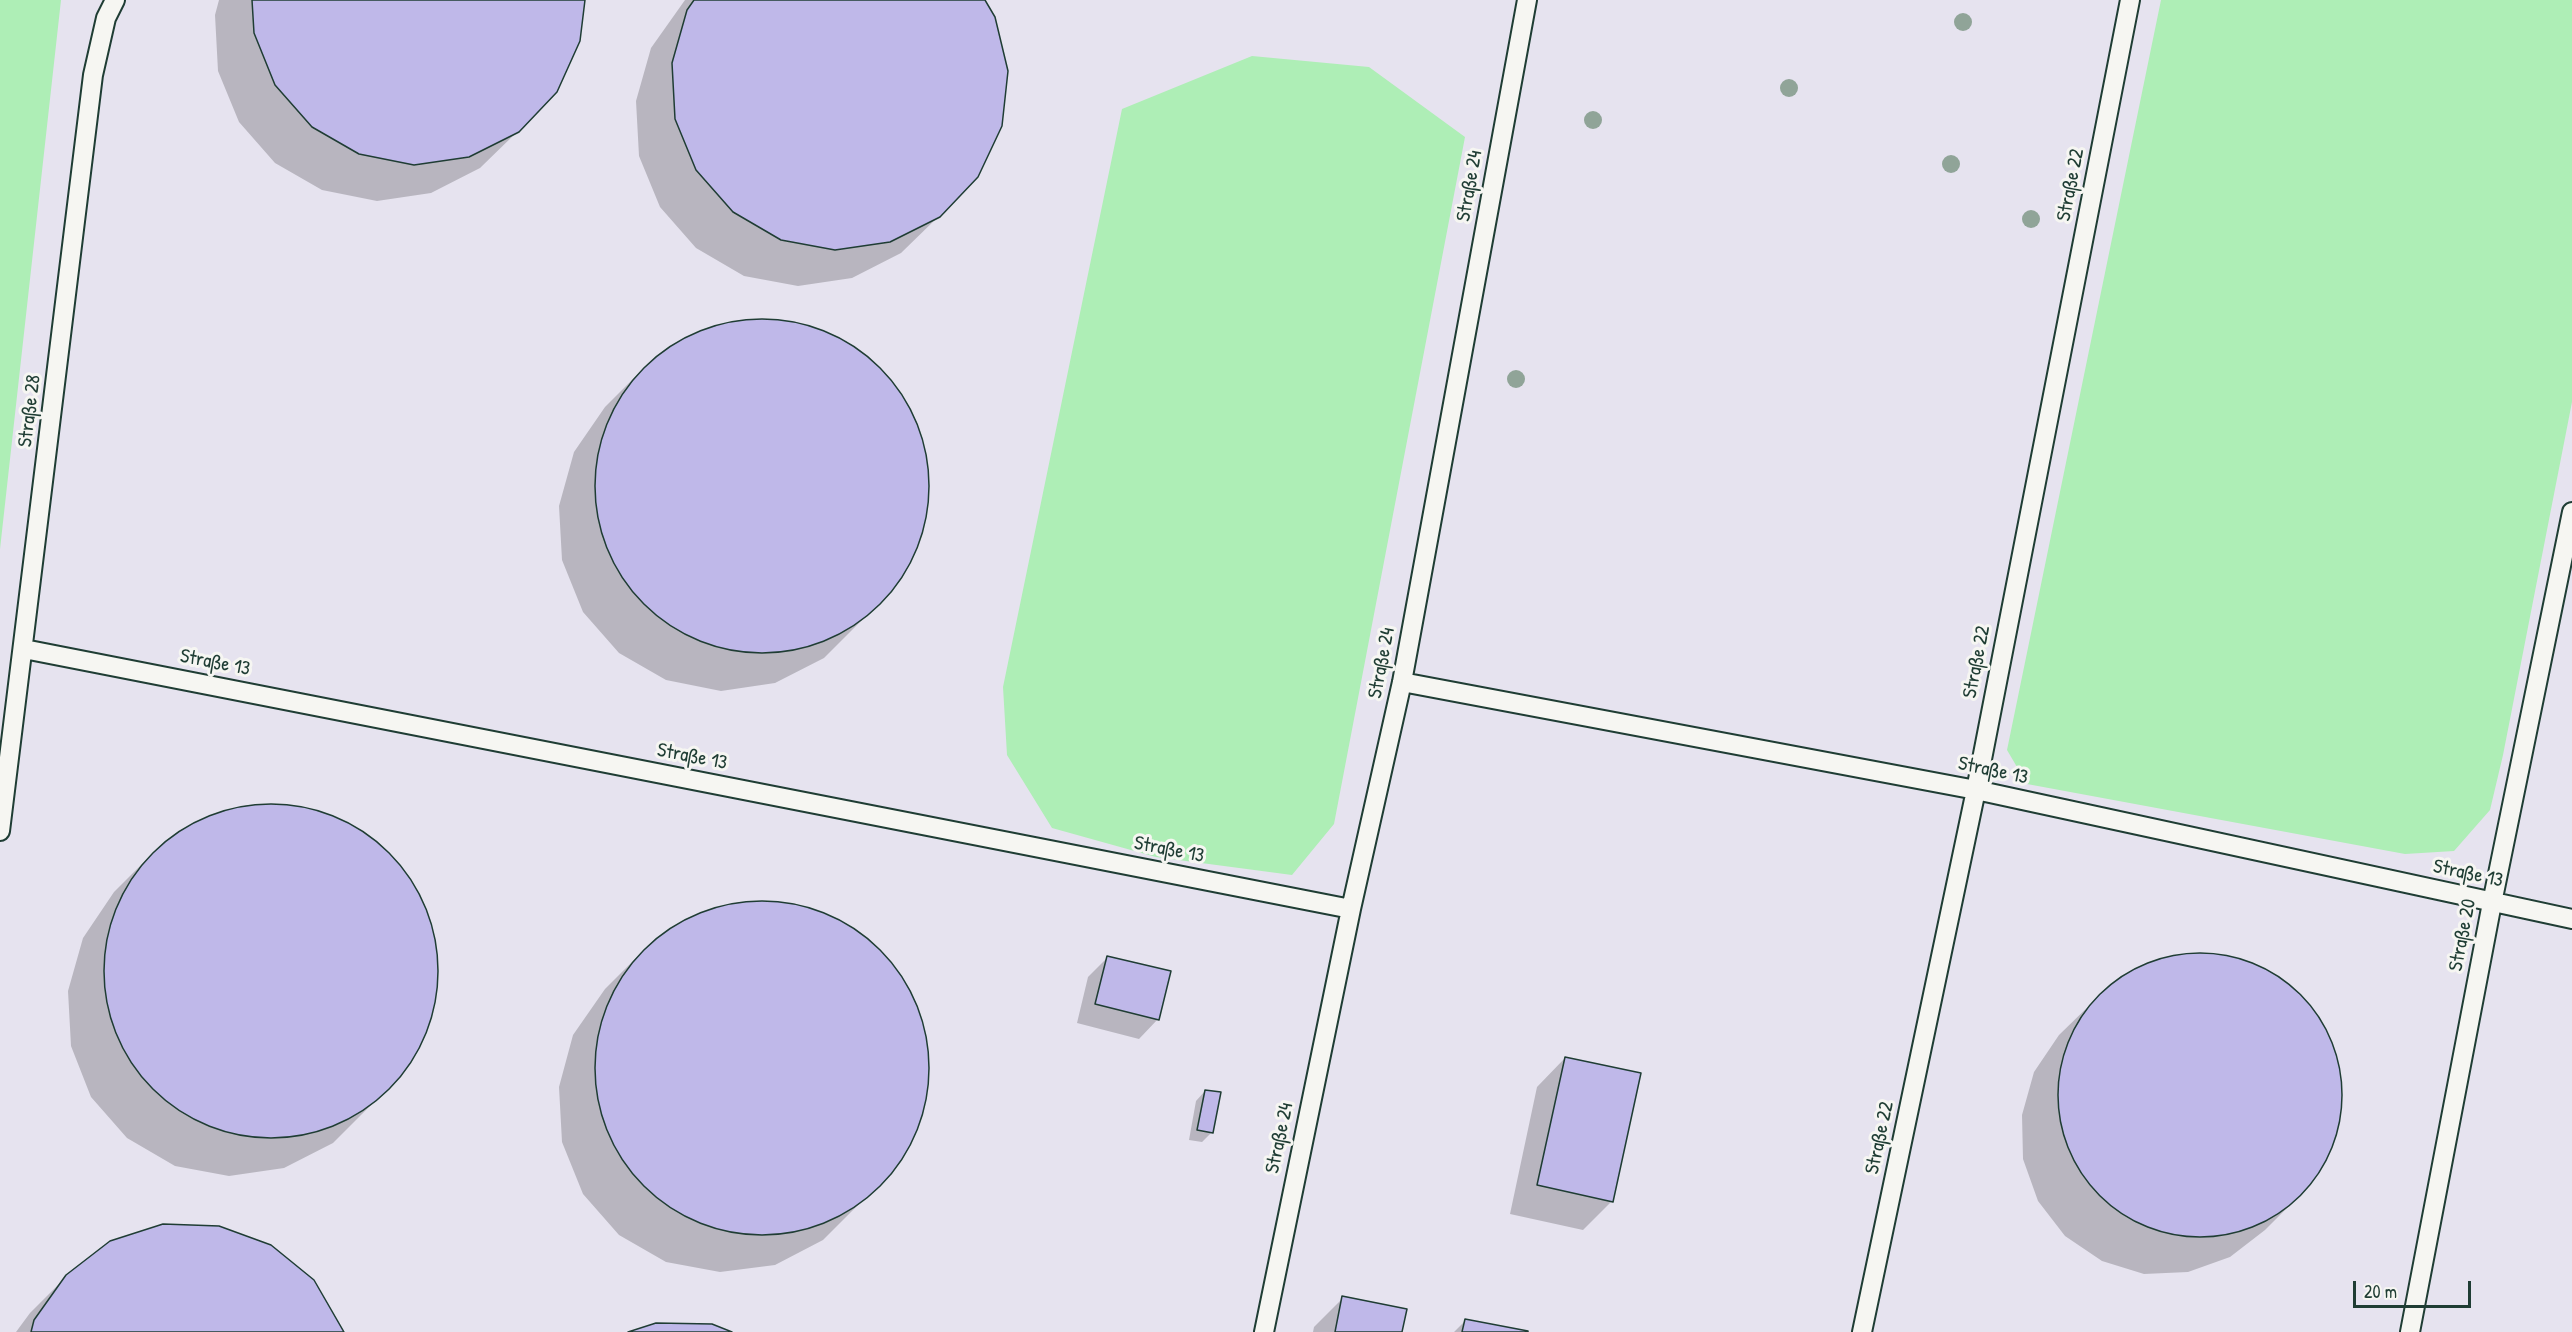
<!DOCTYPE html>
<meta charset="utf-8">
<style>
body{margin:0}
#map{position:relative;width:2572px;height:1332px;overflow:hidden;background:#f6f6f2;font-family:"Patrick Hand",sans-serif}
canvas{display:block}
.scale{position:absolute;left:2353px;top:1281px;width:118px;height:27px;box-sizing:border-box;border:3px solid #1f3d34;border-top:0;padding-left:8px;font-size:18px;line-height:21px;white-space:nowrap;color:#1f3d34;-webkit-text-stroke:4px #f6f6f2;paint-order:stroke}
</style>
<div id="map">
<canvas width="2572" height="1332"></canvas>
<div class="scale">20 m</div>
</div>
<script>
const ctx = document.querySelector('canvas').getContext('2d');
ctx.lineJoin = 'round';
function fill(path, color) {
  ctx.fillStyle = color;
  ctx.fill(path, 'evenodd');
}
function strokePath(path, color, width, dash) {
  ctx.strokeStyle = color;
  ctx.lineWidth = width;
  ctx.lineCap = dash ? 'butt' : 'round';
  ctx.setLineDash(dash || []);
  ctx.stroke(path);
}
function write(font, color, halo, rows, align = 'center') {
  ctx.font = font + ' "Patrick Hand",sans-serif';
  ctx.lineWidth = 6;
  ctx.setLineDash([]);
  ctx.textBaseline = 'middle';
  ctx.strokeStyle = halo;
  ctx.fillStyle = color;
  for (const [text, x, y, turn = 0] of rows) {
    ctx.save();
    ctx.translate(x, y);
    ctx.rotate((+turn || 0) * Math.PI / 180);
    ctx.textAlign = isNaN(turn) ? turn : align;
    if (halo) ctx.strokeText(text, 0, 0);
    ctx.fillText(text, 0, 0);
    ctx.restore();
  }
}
const built = new Path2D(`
 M60,0H2572V1332H0V337Z`);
const green = new Path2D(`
 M0,0H61L0,549Z
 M2161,0H2572V402L2503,755L2490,810L2454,851L2405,854L2027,784L2007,750Z
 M1252,56L1369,67L1465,137L1334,824L1292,875L1156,857L1052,828L1007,755L1003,687L1122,109Z`);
const shadow = new Path2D(`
 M219,0H583L518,131L480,168L431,193L377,201L322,190L275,163L239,122L218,71L215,15Z
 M685,0H983L939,216L901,253L852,278L798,286L744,276L696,248L660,207L639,156L636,101L651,48Z
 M739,320L794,321L846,341L888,376L917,422L929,476L923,530L900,581L861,621L824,658L775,683L721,691L666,680L619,653L583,612L562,560L559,506L574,452L605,407L642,370L687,337Z
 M247,805L303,807L354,826L397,861L426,908L438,962L432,1016L408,1066L370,1106L333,1143L284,1168L229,1176L175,1166L127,1138L91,1097L71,1046L68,991L83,938L114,892L151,855L195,822Z
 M739,902L794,903L845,923L887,957L917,1004L929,1058L923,1113L900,1163L823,1240L775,1265L720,1272L666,1262L619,1235L583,1194L562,1142L559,1087L573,1035L605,989L642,952L687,919Z
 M2218,954L2260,967L2297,992L2324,1027L2339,1069L2340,1113L2328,1156L2303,1192L2265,1230L2230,1257L2188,1272L2144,1274L2102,1261L2065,1236L2038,1201L2023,1159L2022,1115L2034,1072L2059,1035L2097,998L2132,971L2173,956Z
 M1108,957L1158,1019L1139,1039L1077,1023L1088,977Z
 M1565,1058L1612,1201L1583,1230L1510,1214L1537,1087Z
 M1205,1091L1211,1133L1202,1142L1189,1140L1196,1101Z
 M67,1276L342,1332H16L30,1313Z
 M1343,1298L1401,1332H1313L1314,1327Z
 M1465,1321L1527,1332H1454Z`);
const building = new Path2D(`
 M252,0H585L580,41L557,92L519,132L469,157L414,165L359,154L312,127L275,85L254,33Z
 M694,0H985L995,17L1008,71L1002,126L978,177L940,217L890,242L835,250L781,240L733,212L696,170L675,119L672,63L687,10Z
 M595 486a167 167 0 1 1 334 0a167 167 0 1 1-334 0Z
 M104 971a167 167 0 1 1 334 0a167 167 0 1 1-334 0Z
 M595 1068a167 167 0 1 1 334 0a167 167 0 1 1-334 0Z
 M2058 1095a142 142 0 1 1 284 0a142 142 0 1 1-284 0Z
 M1107,956L1171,971L1159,1020L1095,1004Z
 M1565,1057L1641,1073L1613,1202L1537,1185Z
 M1205,1090L1221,1092L1213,1133L1197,1130Z
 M163,1224L219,1226L271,1245L314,1280L344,1332H31L34,1320L66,1275L110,1241Z
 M1342,1296L1407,1309L1402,1332H1335Z
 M1465,1319L1528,1331V1332H1462Z
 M656,1323L712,1324L732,1332H628Z`);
const service = new Path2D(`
 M24,649L1351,909
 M1402,682L1976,790L2572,919
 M0,831L93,75L106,18L115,0
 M1264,1332L1351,909L1402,682L1527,0
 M1862,1332L1976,790L2130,0
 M2410,1332L2492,903L2572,512`);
const trees = [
 [1963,22],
 [1789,88],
 [1593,120],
 [1951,164],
 [2031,219],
 [1516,379]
];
const streetNames = [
 ["Straße 22",2071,185,-79],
 ["Straße 24",1470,186,-80],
 ["Straße 28",30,411,-83],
 ["Straße 22",1977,662,-79],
 ["Straße 13",215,663,11],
 ["Straße 24",1382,663,-79],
 ["Straße 13",692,757,11],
 ["Straße 13",1993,771,12],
 ["Straße 13",1169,850,11],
 ["Straße 13",2468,874,12],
 ["Straße 20",2463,935,-79],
 ["Straße 24",1280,1138,-78],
 ["Straße 22",1880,1138,-78]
];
fill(built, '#e6e3ef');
fill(green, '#aeeeb6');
fill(shadow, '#0003');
fill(building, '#bfb8e9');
strokePath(building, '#1f3d34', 1.5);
strokePath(service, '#1f3d34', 22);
strokePath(service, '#f6f6f2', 18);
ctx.fillStyle = '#90a498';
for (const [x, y] of trees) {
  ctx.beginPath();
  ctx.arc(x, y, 9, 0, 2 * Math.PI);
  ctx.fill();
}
write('20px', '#1f3d34', '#f6f6f2', streetNames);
</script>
